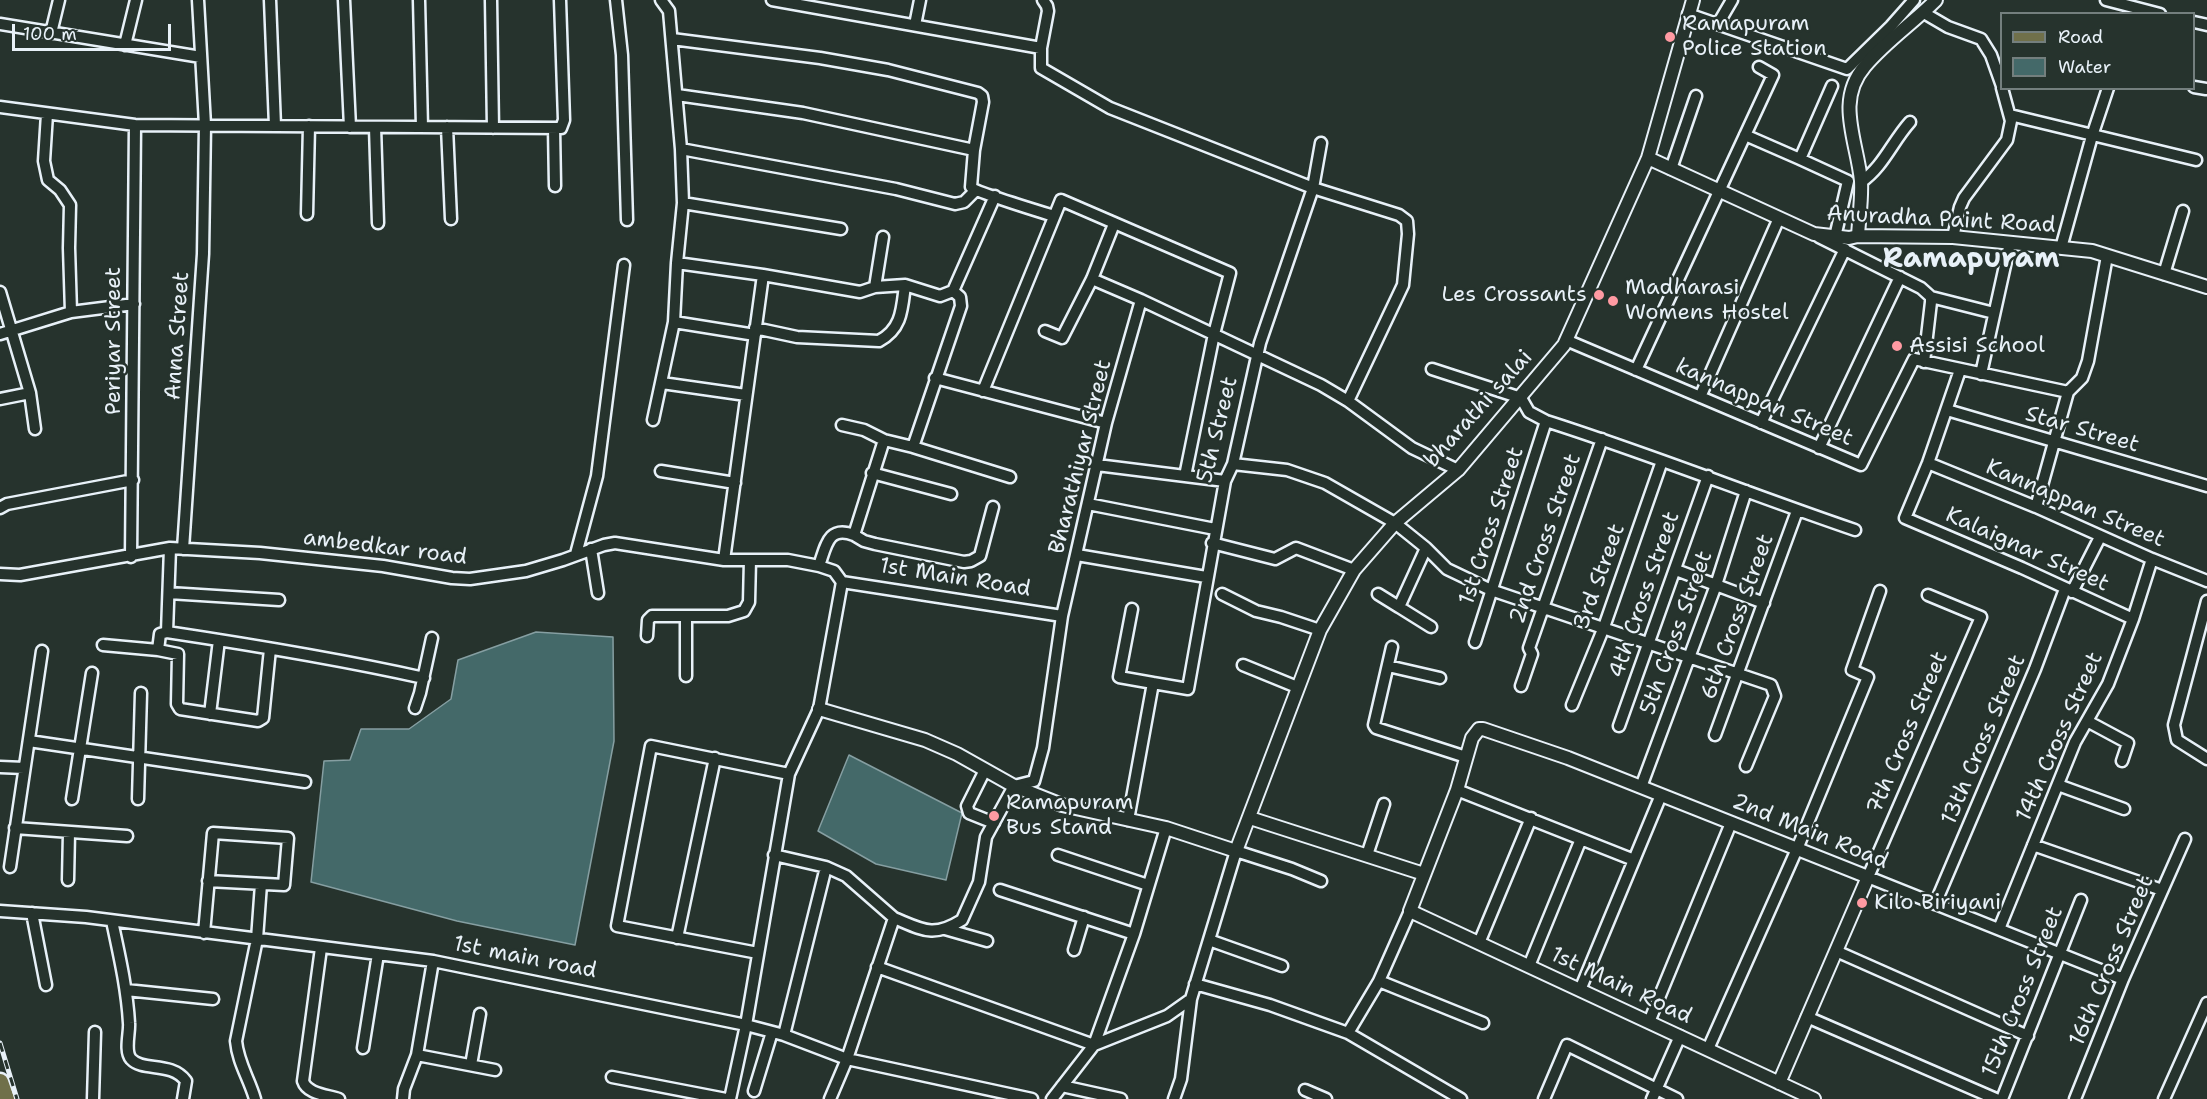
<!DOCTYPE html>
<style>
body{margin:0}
#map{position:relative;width:2207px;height:1099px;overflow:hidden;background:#26332d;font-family:"Shantell Sans",sans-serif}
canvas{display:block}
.legend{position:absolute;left:2000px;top:12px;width:195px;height:78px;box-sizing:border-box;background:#26332d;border:2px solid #747f7e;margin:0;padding:8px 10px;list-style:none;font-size:18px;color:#e8f1f8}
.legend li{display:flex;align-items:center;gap:12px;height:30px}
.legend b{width:30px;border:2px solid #747f7e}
.scale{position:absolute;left:12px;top:24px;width:159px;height:27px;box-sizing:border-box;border:3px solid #e8f1f8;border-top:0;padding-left:8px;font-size:18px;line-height:21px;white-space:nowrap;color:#e8f1f8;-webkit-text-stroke:4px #26332d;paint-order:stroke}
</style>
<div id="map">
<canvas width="2207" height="1099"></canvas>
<ul class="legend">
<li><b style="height:8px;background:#70704a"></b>Road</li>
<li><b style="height:16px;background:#446969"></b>Water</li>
</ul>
<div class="scale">100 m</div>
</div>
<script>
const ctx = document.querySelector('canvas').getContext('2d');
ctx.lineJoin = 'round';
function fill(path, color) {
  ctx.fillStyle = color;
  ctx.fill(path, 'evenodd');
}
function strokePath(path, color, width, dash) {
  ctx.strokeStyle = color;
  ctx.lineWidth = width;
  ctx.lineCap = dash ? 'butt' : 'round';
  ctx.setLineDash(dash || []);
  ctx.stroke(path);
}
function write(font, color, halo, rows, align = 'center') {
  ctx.font = font + ' "Shantell Sans",sans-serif';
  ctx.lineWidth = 5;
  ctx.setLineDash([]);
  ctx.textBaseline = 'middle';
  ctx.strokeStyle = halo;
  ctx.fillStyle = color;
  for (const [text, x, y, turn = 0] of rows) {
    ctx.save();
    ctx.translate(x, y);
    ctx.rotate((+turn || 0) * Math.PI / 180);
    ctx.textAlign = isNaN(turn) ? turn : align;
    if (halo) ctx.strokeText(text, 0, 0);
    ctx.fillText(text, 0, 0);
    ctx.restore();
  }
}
const water = new Path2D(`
 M536,632L613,637L614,741L575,945L457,921L311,882L324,761L350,760L361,729H409L451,699L458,660Z
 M849,755L962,813L946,880L876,864L818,831Z`);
const minor = new Path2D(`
 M270,0L275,126
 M344,0L350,127
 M419,0L422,127
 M491,0L493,128
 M616,0L622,55L627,220
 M661,0L669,11L681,149L683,203L677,263L763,275L860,292L875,287L905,285L940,296L953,291L995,196
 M772,0L1041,48
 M1043,0L1047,6L1048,11L1041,48V68L1110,108L1313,188L1260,343L1233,464L1225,481L1188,689L1153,683
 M2106,0L2160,14
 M1924,13L1948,27L1981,39L1991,55L2002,86
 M1688,14L1847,69L1891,26L1914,0
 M2194,22L2207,25
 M0,24L201,57
 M1718,24L1732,0
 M915,25L920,0
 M51,33L59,0
 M672,39L820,58L888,70L978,93L982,96L983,102L974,150L971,187C975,192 1041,212 1054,216
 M125,45L136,0
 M1832,86L1800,159L1848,181L1835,237
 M2194,87L2206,89
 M677,95L803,113L974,150
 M0,107L135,125L561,128L564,120L560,0
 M47,114L44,161L48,180L60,190L70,205L69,248L71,312
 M2010,115L2196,160
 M375,127L378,223
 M447,127L451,219
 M554,128L555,186
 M1745,135L1800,159
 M1321,143L1313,188L1399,215L1407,221L1408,234L1403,285L1348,401
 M681,149L896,189L955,204L964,202L975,191
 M1671,169L1696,96
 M1861,182C1883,167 1892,142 1910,122
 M683,203L841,229
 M307,214L309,126
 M1819,237L1921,288L1931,297V302L1924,362
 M1953,237L1960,207L1964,198L2007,140L2011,121L2002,88
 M2061,248L2092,136L2108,88
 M2164,274L2183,211
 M1092,279L1141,300L1321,385L1348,401L1412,448L1458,470
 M875,287L883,237
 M0,292L30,393L35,429
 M1931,297L1994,313
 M674,322L755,335
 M755,328L797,337L879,341C902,329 902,309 905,285
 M1045,331L1062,338L1092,279L1114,224
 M0,334L71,312L134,304
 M1566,340L1861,465L1914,359L2068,392
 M1432,369L1521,398L1529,412L1546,421C1650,454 1752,495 1855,530
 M1636,370L1773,75L1759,67
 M1960,370L1928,463L1905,518L2022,568L2133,619
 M1981,374L2010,243
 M935,378L1106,423
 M662,383L746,395
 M983,391L1061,200L1230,273L1214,334L1185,476
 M1700,397L1779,218
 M0,399L30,393
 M1947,410L2207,486
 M653,420L674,322L677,263
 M1761,423L1845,249
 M842,425L864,430L884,440
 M913,447L1010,477
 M1819,448L1900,277
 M1928,463L2036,507L2152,559L2207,581
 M1233,464L1287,470L1325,483L1395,523L1426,548L1447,569L1491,590L1771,685L1775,696L1746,766
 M1097,465L1225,481
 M661,471L735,483
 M872,473L951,494
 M1088,504L1215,529
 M2036,507L2068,392L2082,378L2088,361L2107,256
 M0,508L7,504L133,480
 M854,535L864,541L875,544L964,562L971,561L980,556L993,507
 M1212,543L1275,559L1296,548L1354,570
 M183,549L203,254L205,125L198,0
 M591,549L598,593
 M576,554L597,476L624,265
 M1077,555L1206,577
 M131,557L135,125
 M724,560L763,275
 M819,566C826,546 828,525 854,535L884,440L913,447L961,306L960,297L953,291
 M1676,570L1764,603
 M0,574L20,575L170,548L260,553L383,566L452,578L470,579L526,571L563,560L604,545L615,543L724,560H788L819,566L834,571L842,582L819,709L789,774L746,1025L730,1099
 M842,582L1062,616
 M2072,592L2100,537
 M169,593L279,600
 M1222,594L1256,611L1281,617L1320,630
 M1378,594L1399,607L1426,548
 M1928,595L1981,617L1868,877L2123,979
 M2207,601L2174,725L2177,740L2207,759
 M1399,607L1431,627
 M686,616V676
 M167,632L170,548
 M647,636L648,620L652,616H728L744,611L749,602L750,560
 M1475,642L1546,421
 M103,645L158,650
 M1392,647L1374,725L1376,728L1466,757
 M270,649L263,718L258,721L180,709L177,704L178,654L158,650L160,634L167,632C253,645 339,659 424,678
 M1243,665L1297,687
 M1388,666L1440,678
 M1521,686L1532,654L1529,648L1602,439
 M1572,705L1604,627L1662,461
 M415,708L420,693L432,638
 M210,714L219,640
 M2087,721L2128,743L2122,761
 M1619,726L1708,476
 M1715,735L1797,511
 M29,741L305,782
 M0,767L24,768
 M985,770L967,806L969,813L994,823
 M2058,785L2124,809
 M1641,787L1716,585L1746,491
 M1457,790L1634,860
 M72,799L92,673
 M138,799L141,693
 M1128,820L1153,683L1119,677L1132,609
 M15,828L127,836
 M2033,845L2162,890
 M774,855L826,867L846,876L894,918L847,1059L830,1099
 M1058,855L1148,885
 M1367,855L1384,804
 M10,867L42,651
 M68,880L69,833
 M1000,890L1134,934L1166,828
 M1935,904L2035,669L2065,589
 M0,911L86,917L433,961L746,1025L784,1035L847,1059L1032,1099
 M1410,911L1379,981L1483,1023
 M32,913L46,985
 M894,918C923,930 933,938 962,920L979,882L986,837L1014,786L1034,781L1043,748L1062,616L1106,423L1141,300
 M112,921C119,954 127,988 129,1023C130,1032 124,1051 131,1059C143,1072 171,1061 186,1081L183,1099
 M945,929L987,941
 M1999,929L2075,742L2108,684L2133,619L2152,559
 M204,933L213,833L288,838L284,885L208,881
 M677,938L715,758
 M1209,940L1282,966
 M1479,943L1531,818
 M321,948L303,1081C307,1094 327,1095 339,1099
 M1074,950L1084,917
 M1836,951L2028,1036
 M758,953L617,926L651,746L789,774
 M1529,966L1581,839
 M877,967L1094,1045L1134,934
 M1379,981L1348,1033L1461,1099
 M1195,984L1270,1005L1348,1033
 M126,990L213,999
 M1580,990L1661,795
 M1807,1017L1996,1099
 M1649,1022L1731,823
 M784,1035L826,867
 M363,1048L378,954
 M1708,1049L1797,849L1868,677L1852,670L1880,591
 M417,1055L495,1070
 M471,1065L480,1014
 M612,1077L726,1099
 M1062,1086L1121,1099
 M1305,1090L1326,1099
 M754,1091L772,1032
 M93,1099L95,1032
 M255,1099C249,1078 238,1063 236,1041L257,939L261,884
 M403,1099L404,1089L417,1055L433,961
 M1052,1099L1094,1045L1167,1016L1191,999L1236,851L1292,869L1321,881
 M1174,1099L1181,1079L1191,999
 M1544,1099L1567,1045L1677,1099
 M1652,1099L1680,1036
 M2002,1099L2081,900
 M2075,1099L2123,979L2185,839
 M2164,1099L2207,1003`);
const tertiary = new Path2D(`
 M1648,158L1814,234L1849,238L1858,236L1953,237L2092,251L2207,287
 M1858,236C1859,218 1862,199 1861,181C1857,140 1835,101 1865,66C1886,41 1913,23 1936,0
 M819,709L925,740L957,754L1014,786L1062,805L1166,828L1236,851L1320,630L1354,570L1395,523L1458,470L1564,345L1648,158L1693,0
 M1250,818L1424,874
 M1779,1083L1868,877L1568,758L1483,729H1479L1472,738L1457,790L1410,911L1814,1099`);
const primary = new Path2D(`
 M0,1082L6,1099`);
const rail = new Path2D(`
 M0,1043L17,1099`);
const markers = [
 [1670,37,6,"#ff9aa2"],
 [1599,295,6,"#ff9aa2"],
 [1613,301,6,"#ff9aa2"],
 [1897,346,6,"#ff9aa2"],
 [994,816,6,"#ff9aa2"],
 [1862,903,6,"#ff9aa2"]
];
const poiNames = [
 ["Ramapuram",1682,24],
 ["Police Station",1682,49],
 ["Madharasi",1625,288],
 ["Womens Hostel",1625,313],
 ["Les Crossants",1587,295,"right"],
 ["Assisi School",1909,346],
 ["Ramapuram",1006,803],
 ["Bus Stand",1006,828],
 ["Kilo Biriyani",1874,903]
];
const streetNames = [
 ["Anuradha Paint Road",1941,220,3],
 ["Anna Street",178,336,-86],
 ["Periyar Street",114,341,-90],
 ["kannappan Street",1764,403,23],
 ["bharathi salai",1479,409,-48],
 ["5th Street",1218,430,-76],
 ["Star Street",2082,430,16],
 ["Bharathiyar Street",1081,457,-76],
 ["Kannappan Street",2075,504,23],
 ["1st Cross Street",1492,526,-72],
 ["2nd Cross Street",1546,539,-71],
 ["ambedkar road",385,548,7],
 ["Kalaignar Street",2027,550,24],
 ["3rd Street",1600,577,-70],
 ["1st Main Road",955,578,9],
 ["4th Cross Street",1645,595,-71],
 ["6th Cross Street",1738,617,-70],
 ["5th Cross Street",1677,633,-70],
 ["7th Cross Street",1908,733,-67],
 ["14th Cross Street",2060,737,-66],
 ["13th Cross Street",1984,740,-67],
 ["2nd Main Road",1810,832,22],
 ["1st main road",525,958,11],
 ["16th Cross Street",2112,961,-67],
 ["1st Main Road",1621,986,25],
 ["15th Cross Street",2023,992,-68]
];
const districtNames = [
 ["Ramapuram",1971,260]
];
fill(water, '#446969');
strokePath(water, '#869fa2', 1.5);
strokePath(minor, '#e8f1f8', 15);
strokePath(tertiary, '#e8f1f8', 16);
strokePath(primary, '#e8f1f8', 21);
strokePath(minor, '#26332d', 10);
strokePath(tertiary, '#26332d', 12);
strokePath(primary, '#70704a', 16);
strokePath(rail, '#e8f1f8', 5);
strokePath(rail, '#26332d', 3, [9]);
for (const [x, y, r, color] of markers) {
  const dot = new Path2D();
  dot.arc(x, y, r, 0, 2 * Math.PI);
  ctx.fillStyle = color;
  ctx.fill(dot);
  strokePath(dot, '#26332d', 2);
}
write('22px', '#e8f1f8', '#26332d', poiNames, 'left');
write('22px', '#e8f1f8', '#26332d', streetNames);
write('bold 28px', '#e8f1f8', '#26332d', districtNames);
</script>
